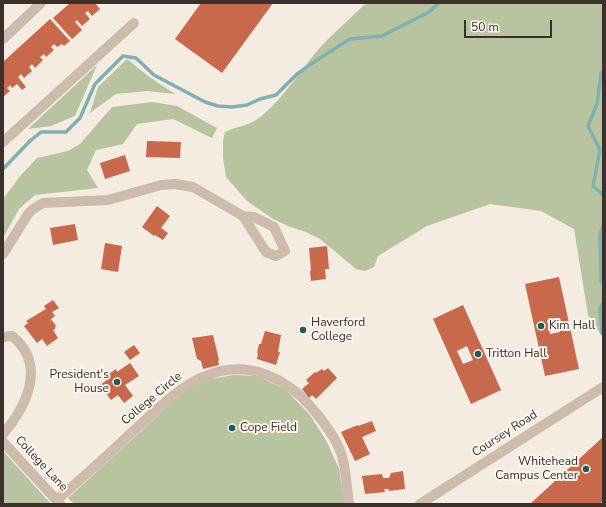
<!DOCTYPE html>
<style>
body{margin:0}
#map{position:relative;width:606px;height:507px;overflow:hidden;background:#f4ebe1;font-family:"Nunito Sans",sans-serif}
canvas{display:block}
.frame{position:absolute;inset:0;border:4px solid #3b302b;pointer-events:none}
.scale{position:absolute;left:464px;top:20px;width:88px;height:18px;box-sizing:border-box;border:2px solid #3b302b;border-top:0;padding-left:5px;font-size:12px;line-height:14px;white-space:nowrap;color:#3b302b;-webkit-text-stroke:3px #fbf5ee;paint-order:stroke}
</style>
<div id="map">
<canvas width="606" height="507"></canvas>
<div class="frame"></div>
<div class="scale">50 m</div>
</div>
<script>
const ctx = document.querySelector('canvas').getContext('2d');
ctx.lineJoin = 'round';
function fill(path, color) {
  ctx.fillStyle = color;
  ctx.fill(path, 'evenodd');
}
function strokePath(path, color, width, dash) {
  ctx.strokeStyle = color;
  ctx.lineWidth = width;
  ctx.lineCap = dash ? 'butt' : 'round';
  ctx.setLineDash(dash || []);
  ctx.stroke(path);
}
function write(font, color, halo, rows, align = 'center') {
  ctx.font = font + ' "Nunito Sans",sans-serif';
  ctx.lineWidth = 4;
  ctx.setLineDash([]);
  ctx.textBaseline = 'middle';
  ctx.strokeStyle = halo;
  ctx.fillStyle = color;
  for (const [text, x, y, turn = 0] of rows) {
    ctx.save();
    ctx.translate(x, y);
    ctx.rotate((+turn || 0) * Math.PI / 180);
    ctx.textAlign = isNaN(turn) ? turn : align;
    if (halo) ctx.strokeText(text, 0, 0);
    ctx.fillText(text, 0, 0);
    ctx.restore();
  }
}
const green = new Path2D(`
 M366,3H603V338L588,315L574,229L541,211L490,204L427,226L378,256L374,267L365,271L356,269L320,239L306,232L288,226L273,219L247,201L226,177L223,158V141L225,132C235,127 247,126 256,120C279,105 299,72 317,51C332,34 350,19 366,3Z
 M127,59L148,76L175,94L147,91L116,94L90,113L98,87Z
 M97,65L75,116L51,126L28,129Z
 M152,102L177,106L217,128L212,138L173,119L137,124L123,144L96,150L87,170L98,188L35,195L19,209L3,238V199L21,175L37,158L68,151L80,144L112,107Z
 M234,375L258,376L286,390L310,415L327,442L339,469L345,504H74L68,498L178,397L204,380Z
 M3,451L51,504H3Z`);
const stream = new Path2D(`
 M603,71L601,73L597,104L588,126L600,150L593,186L603,195
 M3,169L30,141L41,132H66L80,118L95,84L123,56L136,58L154,75L205,102L218,106L232,107L247,105L260,99L276,95L297,74L320,58L350,39L382,36L429,12L439,3
 M603,226L600,234L601,280L603,284
 M602,333L600,309L603,303`);
const building = new Path2D(`
 M70,3H95L100,9L92,16L88,11L85,13L90,19L82,26L77,20L75,22L82,30L72,39L53,18Z
 M201,3H273L222,73L175,39Z
 M50,19L70,41L64,46L62,44L57,47L54,44L51,47L54,50L46,57L44,54L40,57L43,60L35,68L32,64L29,67L32,71L24,78L21,74L18,77L26,87L22,90L17,84L12,88L10,85L7,88L10,91L3,97V62Z
 M147,141L181,142L180,158L146,157Z
 M125,155L130,171L105,179L100,163Z
 M157,206L170,216L161,228L168,233L163,240L155,235L154,236L142,227Z
 M75,224L78,240L53,245L50,228Z
 M105,243L122,246L118,272L101,269Z
 M327,246L329,269H325L326,279L311,281L310,271L311,270L309,248Z
 M559,277L579,369L545,376L525,284ZM557,318L560,332L550,334L547,320Z
 M53,300L59,308L52,312L55,316L51,319L56,326L55,327V329L53,330L58,338L47,346L42,339L37,343L24,326L28,323L26,321L46,309L44,306Z
 M463,305L501,390L471,404L433,319ZM467,346L473,360L463,364L457,351Z
 M265,331L281,335L278,352H280L276,365L257,359L258,353H257L259,344H261Z
 M213,335L219,360L218,361L219,365L203,369L201,361L197,359L192,338Z
 M134,345L140,353L130,360L124,352Z
 M130,363L139,376L125,385L133,396L124,403L118,395L111,400L100,385L107,380L105,377L116,369L117,372Z
 M328,368L337,378L316,399L312,395L309,398L302,389L309,383L306,380L315,372L316,373L322,369L324,371Z
 M372,421L376,431L362,437L370,454L355,461L341,432L358,425V426Z
 M603,437V500L600,504H530Z
 M403,471L405,489L389,491V489H384L385,492L365,494L362,476L382,474L383,478H389L391,473Z`);
const minor = new Path2D(`
 M3,39L41,3
 M3,142L134,23
 M3,254L28,214L33,209L43,203L108,200L161,185L175,184L193,187L243,216L254,217L274,227L285,251L276,256L266,252L243,216
 M3,337L12,336C47,364 27,406 3,434
 M3,442L60,504
 M57,500C82,478 107,456 131,433C150,416 180,386 203,377C237,362 268,370 296,392C312,406 336,435 342,456C346,472 347,488 349,504
 M420,504L603,387`);
const markers = [
 [541,326,4,"#1f5a5e"],
 [303,330,4,"#1f5a5e"],
 [478,354,4,"#1f5a5e"],
 [117,382,4,"#1f5a5e"],
 [232,428,4,"#1f5a5e"],
 [586,469,4,"#1f5a5e"]
];
const poiNames = [
 ["Haverford",311,323],
 ["College",311,337],
 ["Kim Hall",549,326],
 ["Tritton Hall",486,354],
 ["President's",109,375,"right"],
 ["House",109,389,"right"],
 ["Cope Field",240,428],
 ["Whitehead",578,462,"right"],
 ["Campus Center",578,476,"right"]
];
const streetNames = [
 ["College Circle",152,399,-40],
 ["Coursey Road",505,434,-33],
 ["College Lane",41,464,47]
];
fill(green, '#b8c4a0');
strokePath(stream, '#7fb0b2', 3.5);
fill(building, '#c8694b');
strokePath(minor, '#cdbbac', 10);
for (const [x, y, r, color] of markers) {
  const dot = new Path2D();
  dot.arc(x, y, r, 0, 2 * Math.PI);
  ctx.fillStyle = color;
  ctx.fill(dot);
  strokePath(dot, '#fbf5ee', 1.5);
}
write('12px', '#3b302b', '#fbf5ee', poiNames, 'left');
write('12px', '#3b302b', '#fbf5ee', streetNames);
</script>
